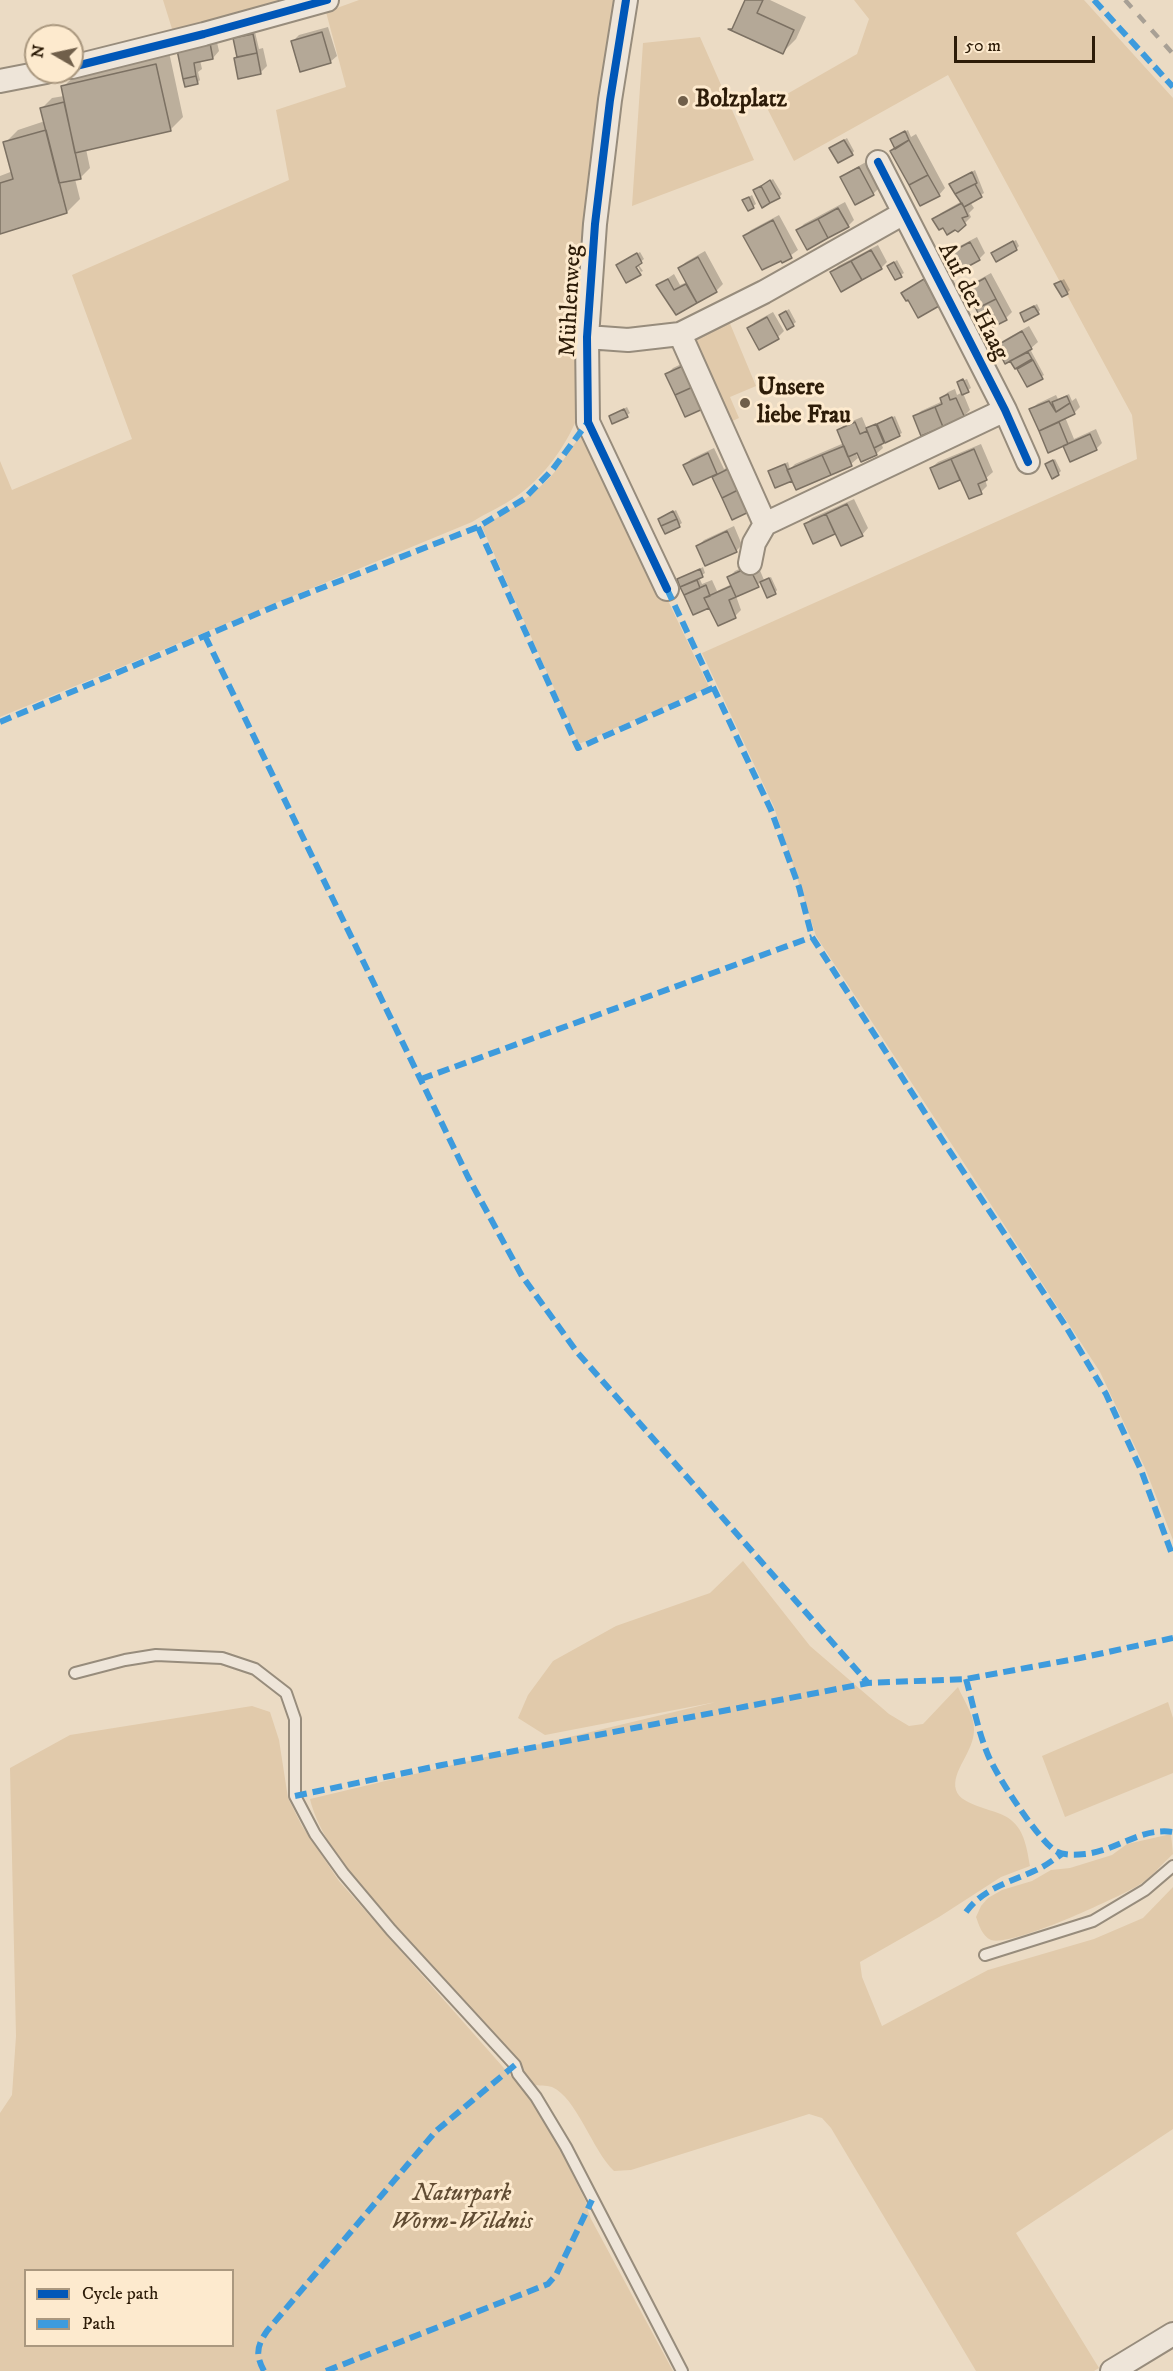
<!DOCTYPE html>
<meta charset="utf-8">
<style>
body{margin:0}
#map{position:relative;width:1173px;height:2371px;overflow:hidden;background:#ebdbc4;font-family:"IM FELL DW Pica",serif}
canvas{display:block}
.legend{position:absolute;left:24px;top:2269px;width:210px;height:78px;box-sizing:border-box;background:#fdeace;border:2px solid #aa987f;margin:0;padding:8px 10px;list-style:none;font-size:18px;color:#2d1c08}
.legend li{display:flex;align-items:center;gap:12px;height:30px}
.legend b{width:30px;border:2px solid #aa987f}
.north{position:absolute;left:24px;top:24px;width:60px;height:60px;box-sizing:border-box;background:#fdeace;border:2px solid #aa987f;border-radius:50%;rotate:279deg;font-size:16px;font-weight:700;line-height:24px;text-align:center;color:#2d1c08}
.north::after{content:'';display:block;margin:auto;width:21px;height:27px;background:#705f4a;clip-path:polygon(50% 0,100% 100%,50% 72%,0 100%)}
.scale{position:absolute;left:954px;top:36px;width:141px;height:27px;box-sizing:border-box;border:3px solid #2d1c08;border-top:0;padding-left:8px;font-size:18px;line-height:21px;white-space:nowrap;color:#2d1c08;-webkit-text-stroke:4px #fdeace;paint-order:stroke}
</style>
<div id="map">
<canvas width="1173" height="2371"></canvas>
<ul class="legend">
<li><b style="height:8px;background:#0057b8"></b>Cycle path</li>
<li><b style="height:8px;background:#3d9bdd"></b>Path</li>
</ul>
<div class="north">N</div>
<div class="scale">50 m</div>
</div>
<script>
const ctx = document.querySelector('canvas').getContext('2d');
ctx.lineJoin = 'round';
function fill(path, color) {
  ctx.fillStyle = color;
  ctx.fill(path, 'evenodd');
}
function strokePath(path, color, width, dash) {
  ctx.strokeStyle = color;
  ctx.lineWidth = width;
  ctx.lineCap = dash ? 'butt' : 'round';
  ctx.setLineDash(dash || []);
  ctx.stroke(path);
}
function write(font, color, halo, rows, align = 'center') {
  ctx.font = font + ' "IM FELL DW Pica",serif';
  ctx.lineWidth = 6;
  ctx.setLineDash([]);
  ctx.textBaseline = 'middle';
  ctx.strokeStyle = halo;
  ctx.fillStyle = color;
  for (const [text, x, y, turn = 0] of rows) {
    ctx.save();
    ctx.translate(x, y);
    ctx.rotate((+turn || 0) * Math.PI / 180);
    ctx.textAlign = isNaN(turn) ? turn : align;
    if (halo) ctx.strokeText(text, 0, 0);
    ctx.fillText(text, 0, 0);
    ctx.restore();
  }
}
const green = new Path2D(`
 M163,0H314L173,32Z
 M359,0H618L578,416C566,446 544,477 517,496C503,506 486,513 472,522L0,717V461L12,490L132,439L72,275L289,180L276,110L346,87L326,12Z
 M854,0H1084L1173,98V1540L1145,1468L1100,1372L816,936L774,807L702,653L1137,459L1132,415L948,75L794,161L766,106L857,54L869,19Z
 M700,37L754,160L632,206L643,43Z
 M726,314L756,386L730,397L739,418L726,424L685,335Z
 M587,430L709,687L579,744L482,527C508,511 532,497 553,474C565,460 573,442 587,430Z
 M743,1561L810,1646L889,1714L909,1726L923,1724L958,1687C963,1699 975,1716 974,1730C974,1752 951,1771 956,1790C961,1807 999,1809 1011,1820C1025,1831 1027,1850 1030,1866L1001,1877L939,1917L860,1962L862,1977L882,2026L988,1970L1094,1939L1143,1918L1173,1887V2129L1016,2233L1099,2368L1094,2371H976L831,2128L822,2118L809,2114L631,2170L614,2171C592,2150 577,2098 552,2087C546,2085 539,2086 533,2085C497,2042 461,1999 423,1957C386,1914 323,1854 310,1799L716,1702L545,1735L518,1718L528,1695L553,1661L616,1626L710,1593Z
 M1168,1702L1173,1718V1773L1065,1817L1042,1756Z
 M252,1706L270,1712L279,1740L288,1798L302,1826L339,1881L540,2109L589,2208L588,2211L591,2219L673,2371H0V2113L12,2095L16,2036L10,1768L70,1735ZM26,2270H232V2346H26Z
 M1171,1834L1173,1854C1162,1864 1151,1878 1139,1885C1117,1898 1012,1947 991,1940C982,1936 979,1925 976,1917L981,1906L988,1898L1002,1890L1032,1881L1051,1870L1070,1868L1112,1855L1127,1844Z`);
const shadow = new Path2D(`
 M747,0H770L806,17L796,39L783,52Z
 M328,27L337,56L330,62L293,41L299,35Z
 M255,32L259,49L263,48L267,66L260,73L235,58L238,55L235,39L238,36Z
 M216,38L219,51L213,58L200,60L202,69L198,72L200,80L197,83L178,51Z
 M169,52L183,117L170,130L86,149L90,168L81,177L75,179L80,199L67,212L0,229V176L13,171L5,143L18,130L45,121L42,108L52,98L64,96L63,87L76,74Z
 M908,130L911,137L916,134L945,188L939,195L896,147L894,137Z
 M847,138L854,151L852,154L834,146Z
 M866,162L879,188L873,194L842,178L848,172Z
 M975,170L984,193L970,202L974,208L969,213L971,217L958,230L944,226L934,219L941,213L962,201L951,184Z
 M773,179L782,194L779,197L754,190Z
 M752,195L756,204L749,209L744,200Z
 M845,202L854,220L848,226L798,230L804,224Z
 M779,215L798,250L783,261L745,236L751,230Z
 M977,237L985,253L979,259L948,255L954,249Z
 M1016,240L1019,246L1016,249L995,251Z
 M878,245L887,262L881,268L832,273L838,266Z
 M705,251L723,284L716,291L676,313L658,285L674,274L680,285L687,282L679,268L686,262Z
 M640,252L644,259L638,264L643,271L641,272L634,259L618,265Z
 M897,260L904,273L896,278L889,266Z
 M991,273L1012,312L1006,318L967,289L973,283Z
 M931,274L944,299L938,305L903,293Z
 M1064,279L1070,290L1067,293L1056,284Z
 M1037,304L1040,310L1038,313H1021Z
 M789,309L796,322L788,328L783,313Z
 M773,312L784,331L778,337L749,328L755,322Z
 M1029,326L1038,342L1030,349L1044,375L1028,385L1017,366L1012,362L1017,357L998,346L1004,340Z
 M692,359L711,400L667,374L673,368Z
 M967,379L971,388L963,393L970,410L964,416L915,417L921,411L943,401L942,398L948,392L955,389L957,395L963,392L959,382Z
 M1069,394L1072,401L1076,398L1080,407L1074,413L1065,417L1074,439L1096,429L1102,443L1096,449L1064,444L1049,451L1031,410L1037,404L1056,395L1058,399Z
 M627,407L630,413L627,415L610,416Z
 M895,416L902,433L881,443L883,448L876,454L858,451L855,452L858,458L851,464L796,488L792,478L770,471L788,462L790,469L795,464L844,443L839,430L845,424L862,417L867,429Z
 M981,444L993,472L985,479L987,486L981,492L961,478L939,487L931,468L938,462Z
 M714,448L724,469L739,462L733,518L713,475L685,465L691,459Z
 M1055,459L1061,471L1058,474L1047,464Z
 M854,499L868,528L862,535L836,532L814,542L806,524L812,518Z
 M676,510L682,523L679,525L660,519Z
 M734,526L742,545L736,551L698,546L704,540Z
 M756,561L764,580L771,577L777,590L775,593L762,582L736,596L741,610L735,616L685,593L679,580L703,567L705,573L699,577L702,584L712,580L717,591L732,584L729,577L735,571Z`);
const building = new Path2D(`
 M745,0H763L757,13L794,30L783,54L728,29H732Z
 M322,32L331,63L300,72L291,41Z
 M253,34L257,53L237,57L233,38Z
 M210,43L213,59L194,63L196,76L183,79L177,50Z
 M257,53L261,74L238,79L234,58Z
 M156,64L171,131L75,153L61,86Z
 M196,76L198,84L185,87L183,79Z
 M64,102L81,179L59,183L40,108Z
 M46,130L67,213L0,234V183L13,179L3,142Z
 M905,131L909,140L895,149L890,139Z
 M844,140L853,155L838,163L829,148Z
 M909,140L928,175L909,185L890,151Z
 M859,167L874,195L855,205L840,177Z
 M972,172L977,183L955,194L949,184Z
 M928,175L940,196L920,206L909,185Z
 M770,180L780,198L770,203L761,186Z
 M975,184L982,197L964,207L955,194Z
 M761,186L770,203L762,208L753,190Z
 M749,197L754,208L748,211L742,200Z
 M962,203L968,216L962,218L966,225L958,232L955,230L947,235L943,228L939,230L932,219Z
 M838,208L849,227L828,238L818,219Z
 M818,219L828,238L807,250L796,230Z
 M773,220L792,258L782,263L781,261L762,270L743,236Z
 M1013,241L1017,250L996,262L991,253Z
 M970,242L980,260L956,273L946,255Z
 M871,250L882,269L862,280L851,261Z
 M637,253L642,263L636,267L641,275L626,283L616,265Z
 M698,257L717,292L697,303L678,268Z
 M851,261L862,280L841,292L830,272Z
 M894,262L902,277L895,280L887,266Z
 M985,278L996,299L976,309L965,289Z
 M668,279L674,290L686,284L697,303L676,315L656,285Z
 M924,279L939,306L918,318L908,300L906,301L901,293Z
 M1061,281L1068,294L1062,297L1054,284Z
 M996,299L1007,320L987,330L976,309Z
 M1034,306L1039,314L1024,322L1020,313Z
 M786,311L794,326L787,330L779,315Z
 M767,317L779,339L759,350L747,328Z
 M1022,331L1032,349L1005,364L996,346Z
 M1028,352L1032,359L1015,369L1010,361Z
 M1033,360L1043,379L1027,387L1017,369Z
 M685,365L695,386L675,395L665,374Z
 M963,379L969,392L962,395L957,382Z
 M695,386L705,408L685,417L675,395Z
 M948,394L950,400L956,398L965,418L943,427L935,407L942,404L940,398Z
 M1067,396L1070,403L1056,412L1052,402Z
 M1049,401L1056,412L1070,403L1075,414L1039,431L1029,409Z
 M935,407L943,427L921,436L913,416Z
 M624,409L628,417L612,424L609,416Z
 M892,417L900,436L885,443L877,424Z
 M855,422L860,434L867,431L877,455L861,462L857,453L848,457L837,430Z
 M1059,422L1068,444L1048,453L1039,431Z
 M876,424L884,443L874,448L866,428Z
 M1090,434L1097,450L1070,462L1063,446Z
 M844,446L852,466L831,475L822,455Z
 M974,449L987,480L978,484L982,494L969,499L951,459Z
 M708,453L717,474L693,485L683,465Z
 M822,455L831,475L796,490L787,470Z
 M951,459L960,480L939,489L930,468Z
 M1053,460L1059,475L1052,479L1045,464Z
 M785,464L792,481L775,488L768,471Z
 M732,467L742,488L722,498L712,477Z
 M742,488L753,510L732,520L722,498Z
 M847,504L863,536L841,546L826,514Z
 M673,511L677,519L661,526L658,519Z
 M826,514L835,534L813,544L804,524Z
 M677,519L680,527L665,534L661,526Z
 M727,531L737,552L705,566L696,546Z
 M749,567L759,587L736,597L727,577Z
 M700,569L703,577L680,587L677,579Z
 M769,578L776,594L767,598L760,582Z
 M697,580L700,588L684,595L680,587Z
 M706,585L710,596L704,598L709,608L693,615L684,595Z
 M731,586L736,597L729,600L736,618L718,626L704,598Z`);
const service = new Path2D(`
 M75,1673L125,1660L156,1655L222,1658L255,1669L286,1693L295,1719V1796L315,1834L343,1873L391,1930L515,2065L518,2074L536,2097L566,2147L682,2371
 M985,1955L1093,1921L1145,1890L1173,1866`);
const minor = new Path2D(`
 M626,0L610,100L595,224L587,337L588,422L667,589
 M72,67L204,34L327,0
 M0,81L46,72
 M878,162L1005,410L1028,462
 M680,334L765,524
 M587,337L628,340L680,334L764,292L904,213
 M750,563L754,543L765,524L1005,410
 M1112,2371L1173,2334`);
const rail = new Path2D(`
 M1125,0L1173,54`);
const quiet = new Path2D(`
 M1094,0L1173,87
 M478,527L578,748L715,687
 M667,589L771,810L799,887L812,937L943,1141L1065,1325L1106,1394L1141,1470L1173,1557
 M205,636L468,1177L522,1276L577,1352L868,1683
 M0,722L278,605L478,527L524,499L553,469L588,422
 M421,1079L812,937
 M966,1679C973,1704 978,1731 988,1755C996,1775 1036,1836 1053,1849C1061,1856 1075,1855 1085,1854C1116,1851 1141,1827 1173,1832
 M295,1796L442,1765L868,1683L966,1679L1080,1658L1173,1638
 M966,1912C984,1888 1008,1883 1034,1871C1044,1867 1053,1860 1062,1854
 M264,2371C255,2354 257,2346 267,2331L436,2131L515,2065
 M326,2371L548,2284L556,2275L592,2200`);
const cycleway = new Path2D(`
 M626,0L610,100L595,224L587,337L588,422L667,589
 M72,67L204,34L327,0
 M878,162L1005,410L1028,462`);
const markers = [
 [683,101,6,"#705f4a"],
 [745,403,6,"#705f4a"]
];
const poiNames = [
 ["Bolzplatz",695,101],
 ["Unsere",757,389],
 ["liebe Frau",757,417]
];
const streetNames = [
 ["Mühlenweg",572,301,-87],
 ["Auf der Haag",972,302,63]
];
const parkNames = [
 ["Naturpark",462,2195],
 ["Worm-Wildnis",462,2223]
];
fill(green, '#e1caab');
fill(shadow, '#0003');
fill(building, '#b4a897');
strokePath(building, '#7c7163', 1.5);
strokePath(service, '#978c7c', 14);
strokePath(minor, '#978c7c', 26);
strokePath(service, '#eee5d9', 10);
strokePath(minor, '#eee5d9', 22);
strokePath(rail, '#a8a095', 4.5, [10, 10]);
strokePath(quiet, '#3d9bdd', 6, [12, 6]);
strokePath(cycleway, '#0057b8', 8);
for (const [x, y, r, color] of markers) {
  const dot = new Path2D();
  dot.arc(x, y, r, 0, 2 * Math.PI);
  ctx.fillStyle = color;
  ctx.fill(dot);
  strokePath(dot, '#fdeace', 2);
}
write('bold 24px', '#2d1c08', '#fdeace', poiNames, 'left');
write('24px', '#2d1c08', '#fdeace', streetNames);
write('italic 24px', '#614c33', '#fdeace', parkNames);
</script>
